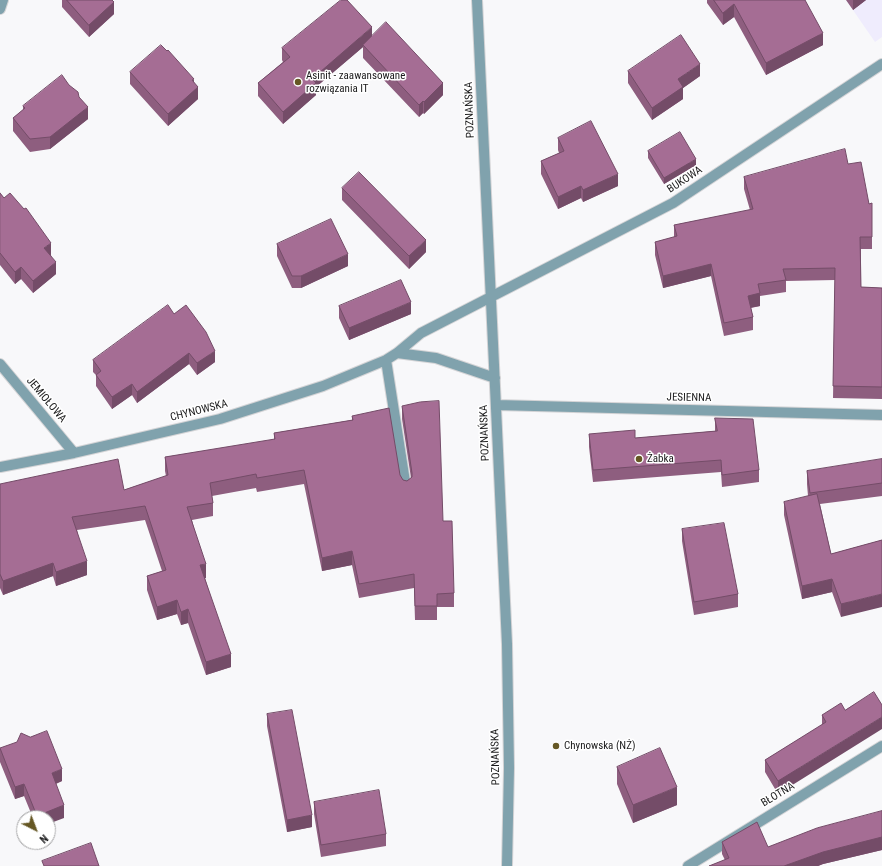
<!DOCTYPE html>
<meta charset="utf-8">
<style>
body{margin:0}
#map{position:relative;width:882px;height:866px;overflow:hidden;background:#f8f8fa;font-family:"Roboto Condensed",sans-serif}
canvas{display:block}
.north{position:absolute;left:16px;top:810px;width:40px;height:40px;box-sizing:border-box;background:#fff;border:1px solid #a3a3a4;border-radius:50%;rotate:138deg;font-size:11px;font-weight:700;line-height:16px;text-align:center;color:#1a1a1b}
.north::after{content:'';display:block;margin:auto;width:14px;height:18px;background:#655724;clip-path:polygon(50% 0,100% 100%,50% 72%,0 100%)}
</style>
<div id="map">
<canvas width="882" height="866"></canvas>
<div class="north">N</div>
</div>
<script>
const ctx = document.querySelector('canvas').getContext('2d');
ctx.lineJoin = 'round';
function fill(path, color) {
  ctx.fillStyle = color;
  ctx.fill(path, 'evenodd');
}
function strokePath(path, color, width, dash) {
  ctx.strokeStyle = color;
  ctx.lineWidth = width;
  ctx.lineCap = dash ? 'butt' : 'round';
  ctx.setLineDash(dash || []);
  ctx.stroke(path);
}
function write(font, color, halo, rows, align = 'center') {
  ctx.font = font + ' "Roboto Condensed",sans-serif';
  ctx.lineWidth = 3;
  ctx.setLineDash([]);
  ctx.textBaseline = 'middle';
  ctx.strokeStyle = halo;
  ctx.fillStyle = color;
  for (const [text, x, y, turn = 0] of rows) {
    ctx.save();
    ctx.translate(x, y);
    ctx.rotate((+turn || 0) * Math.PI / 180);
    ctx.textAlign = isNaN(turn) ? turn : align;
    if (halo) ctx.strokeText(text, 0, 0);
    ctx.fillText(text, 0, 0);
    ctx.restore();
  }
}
const education = new Path2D(`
 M846,0H882V37L875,42Z`);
const minor = new Path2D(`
 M477,0L507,644L509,768L507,866
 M0,9L3,0
 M397,353L436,358L495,378
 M386,360L406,488
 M0,364L74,453
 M496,405L882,415
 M0,467L74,453L220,419L323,386L386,360L397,353L421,333L673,203L882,64
 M688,866L882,746`);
const wall = new Path2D(`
 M62,0H112L114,14L89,37L62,7Z
 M707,0H805L823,45L766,75L734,17L723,25L707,3Z
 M846,0H866L853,10Z
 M372,36L443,95L424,114L423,113L419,117L363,58V47L316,87V95L283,124L258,96V83L283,62L282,60V48Z
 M628,71L700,76L683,88V99L652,120L628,83Z
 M130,72L194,82L198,99L168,126L130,84Z
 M79,97L88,119L50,149L30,152L13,131V118L23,110V106Z
 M558,138L618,186L583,202L581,198L558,209L541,174V161L559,153L558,150Z
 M648,151L696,165L664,184L648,158Z
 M848,164L869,204L872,203V249H861V287L882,288V399L833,398L835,280L786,281V292L760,296V306L751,308L753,317V330L724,336L711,276L663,288L655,255V242L674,237V225L750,210L744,189V177Z
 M342,188L426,252L409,269L342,200Z
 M0,193L51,255L56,274L33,293L21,279L15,284L0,265Z
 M277,244L348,266L301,288H292L277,256Z
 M339,306L411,314L349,340L339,318Z
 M174,314L215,362L197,375L189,364L137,403L132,395L112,409L96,386V375L93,372V360Z
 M402,406L443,521L454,593V607H437V620H415L414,588L359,598L352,565L322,571L304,484L257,492L256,488L212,496L213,503V516L192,520L206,578H205L231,667L206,675L188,623L181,625L177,614L157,620L147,590V576L162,571L145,520L77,530L87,575L56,586L53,576L3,595L0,588V484L124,490L166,476L165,471V457L274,440V433L352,420V416L403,480L407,481L411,478L402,419Z
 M715,418L759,470V482L722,487L721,472L593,482L589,447V434L635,438L715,431Z
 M882,459V496L820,504L831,554L882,540L841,617L832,592L802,599L784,515V502L808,496L807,484V471Z
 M682,529L738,594V607L694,615L682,541Z
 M845,710L778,794L765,772V760L822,725V715Z
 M267,714L312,827L287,832L267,726Z
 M0,748L62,781L56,784L64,818H33L24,796L15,799L0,762Z
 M617,767L677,805L633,823L617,784Z
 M314,802L386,834V846L321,857L314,814Z
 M882,811V850L823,864L818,866H709L725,860L722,854V842L768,847Z`);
const shadedWall = new Path2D(`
 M853,0H866L853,10Z
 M114,2V14L89,37V25Z
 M734,4V17L723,25V13Z
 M372,27V39L363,45V47L316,87V95L283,124V112L312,79Z
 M823,33V45L766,75V63Z
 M700,64V76L683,88V99L652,120V108L678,79Z
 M194,79V90L198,87V99L168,126V114Z
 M443,83V95L424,114V102Z
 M423,101V113L419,117V105Z
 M88,107V119L50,149V137Z
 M696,159V165L664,184V178Z
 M618,174V186L583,202V190Z
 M581,186V198L558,209V197Z
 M426,240V252L409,269V256Z
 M51,243V255L44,260V248Z
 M348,254V266L301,288V276Z
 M56,262V274L33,293V281Z
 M711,264V276L663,288V276Z
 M21,267V279L15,284V272Z
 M760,293V306L748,308V296Z
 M411,302V314L349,340V328Z
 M215,351V362L197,375V363Z
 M189,353V364L137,403V392Z
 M132,384V395L112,409V397Z
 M352,551V565L322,571V558Z
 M87,561V575L56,586V572Z
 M53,563V576L3,595V581Z
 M206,564V578L200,579V565Z
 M832,579V592L802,599V586Z
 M882,594V607L841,617V604Z
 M177,600V614L157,620V607Z
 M188,609V623L181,625V612Z
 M231,654V667L206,675V662Z
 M882,717V729L778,794V781Z
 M62,769V781L52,785V773Z
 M24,784V796L15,799V787Z
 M677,787V805L633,823V805Z
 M64,805V818L48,824V818H37V816Z
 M312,815V827L287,832V820Z
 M882,837V850L823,864L818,866H784L823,852Z`);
const building = new Path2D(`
 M67,0H112L114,2L89,25Z
 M341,0H347L372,27L312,79L316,83L283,112L258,83L290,57L282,48Z
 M714,0H805L823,33L766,63L734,4L723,13Z
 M386,22L443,83L424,102L423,101L419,105L363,45Z
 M681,35L700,64L678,79L683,87L652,108L628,71Z
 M161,45L167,51L168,50L194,79L192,80L198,87L168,114L130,72Z
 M62,75L69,85L78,92L79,97L88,107L50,137L30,139L13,118L25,108L23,106Z
 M591,121L618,174L583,190L581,186L558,197L541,161L564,151L558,138Z
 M680,132L696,159L664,178L648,151Z
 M845,149L848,164L861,162L869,204L872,203V237H860L861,287L882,288V387L833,386L835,268L783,269L786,280L758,284L760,293L748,296L753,317L724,323L711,264L663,276L655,242L677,236L674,225L753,209L744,177Z
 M359,172L426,240L409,256L342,188Z
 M0,193L4,198L10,193L24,209L26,208L51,243L44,248L56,262L33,281L21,267L15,272L0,253Z
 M331,219L348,254L301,276H292L277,244Z
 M401,280L411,302L349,328L339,306Z
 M168,305L174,314L186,305L206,332L215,351L197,363L189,353L137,392L132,384L112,397L96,375L101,371L93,360Z
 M439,401L443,521H452L454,593L437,594V606H415L414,574L359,584L352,551L322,558L304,470L257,478L256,474L210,483L213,503L187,507L206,564L200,565L231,654L206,662L188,609L181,612L177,600L157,607L147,576L166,570L145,506L72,517L87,561L56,572L53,563L3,581L0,574V484L118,459L124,490L168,475L165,457L275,439L274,433L353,420L352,416L389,408L400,475L403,480L407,481L412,477V473L402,406L420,402Z
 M715,418L753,419L759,470L722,475L721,460L593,470L589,434L635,430V438L717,431Z
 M882,459V483L810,493L807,471Z
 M817,494L831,554L882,540V594L841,604L832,579L802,586L784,502Z
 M724,523L738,594L694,602L682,529Z
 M874,692L882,705V717L778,781L765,760L826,722L822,715L841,703L845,710Z
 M292,710L312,815L287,820L267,714Z
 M47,731L62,769L52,773L64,805L37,816L24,784L15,787L0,748L17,742L21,733L30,737Z
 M660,748L677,787L633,805L617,767Z
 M379,790L386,834L321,845L314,802Z
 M882,811V837L823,852L784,866H709L729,858L722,842L757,822L768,847L817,828Z
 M91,843L99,866H44L42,861Z`);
const markers = [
 [298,82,4,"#655724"],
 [639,459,4,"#655724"],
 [556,746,4,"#655724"]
];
const poiNames = [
 ["Asinit - zaawansowane",306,76],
 ["rozwiązania IT",306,89],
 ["Żabka",647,459],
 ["Chynowska (NŻ)",564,746]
];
const streetNames = [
 ["POZNAŃSKA",470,110,-92],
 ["BUKOWA",685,180,-33],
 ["JESIENNA",689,398,1],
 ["JEMIOŁOWA",46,400,50],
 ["CHYNOWSKA",199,411,-14],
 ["POZNAŃSKA",485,433,-92],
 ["POZNAŃSKA",496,757,-91],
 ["BŁOTNA",778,795,-31]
];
fill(education, '#efecfd');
strokePath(minor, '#d4d4d6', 12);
strokePath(minor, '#80a2ad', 10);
fill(wall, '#8e5e7f');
fill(shadedWall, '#744c68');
fill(building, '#a56d94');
strokePath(building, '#744c68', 1);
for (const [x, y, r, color] of markers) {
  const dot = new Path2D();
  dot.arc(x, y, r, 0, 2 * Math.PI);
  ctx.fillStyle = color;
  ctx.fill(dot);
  strokePath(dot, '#fff', 1.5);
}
write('11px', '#1a1a1b', '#fff', poiNames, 'left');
write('11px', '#1a1a1b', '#fff', streetNames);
</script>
